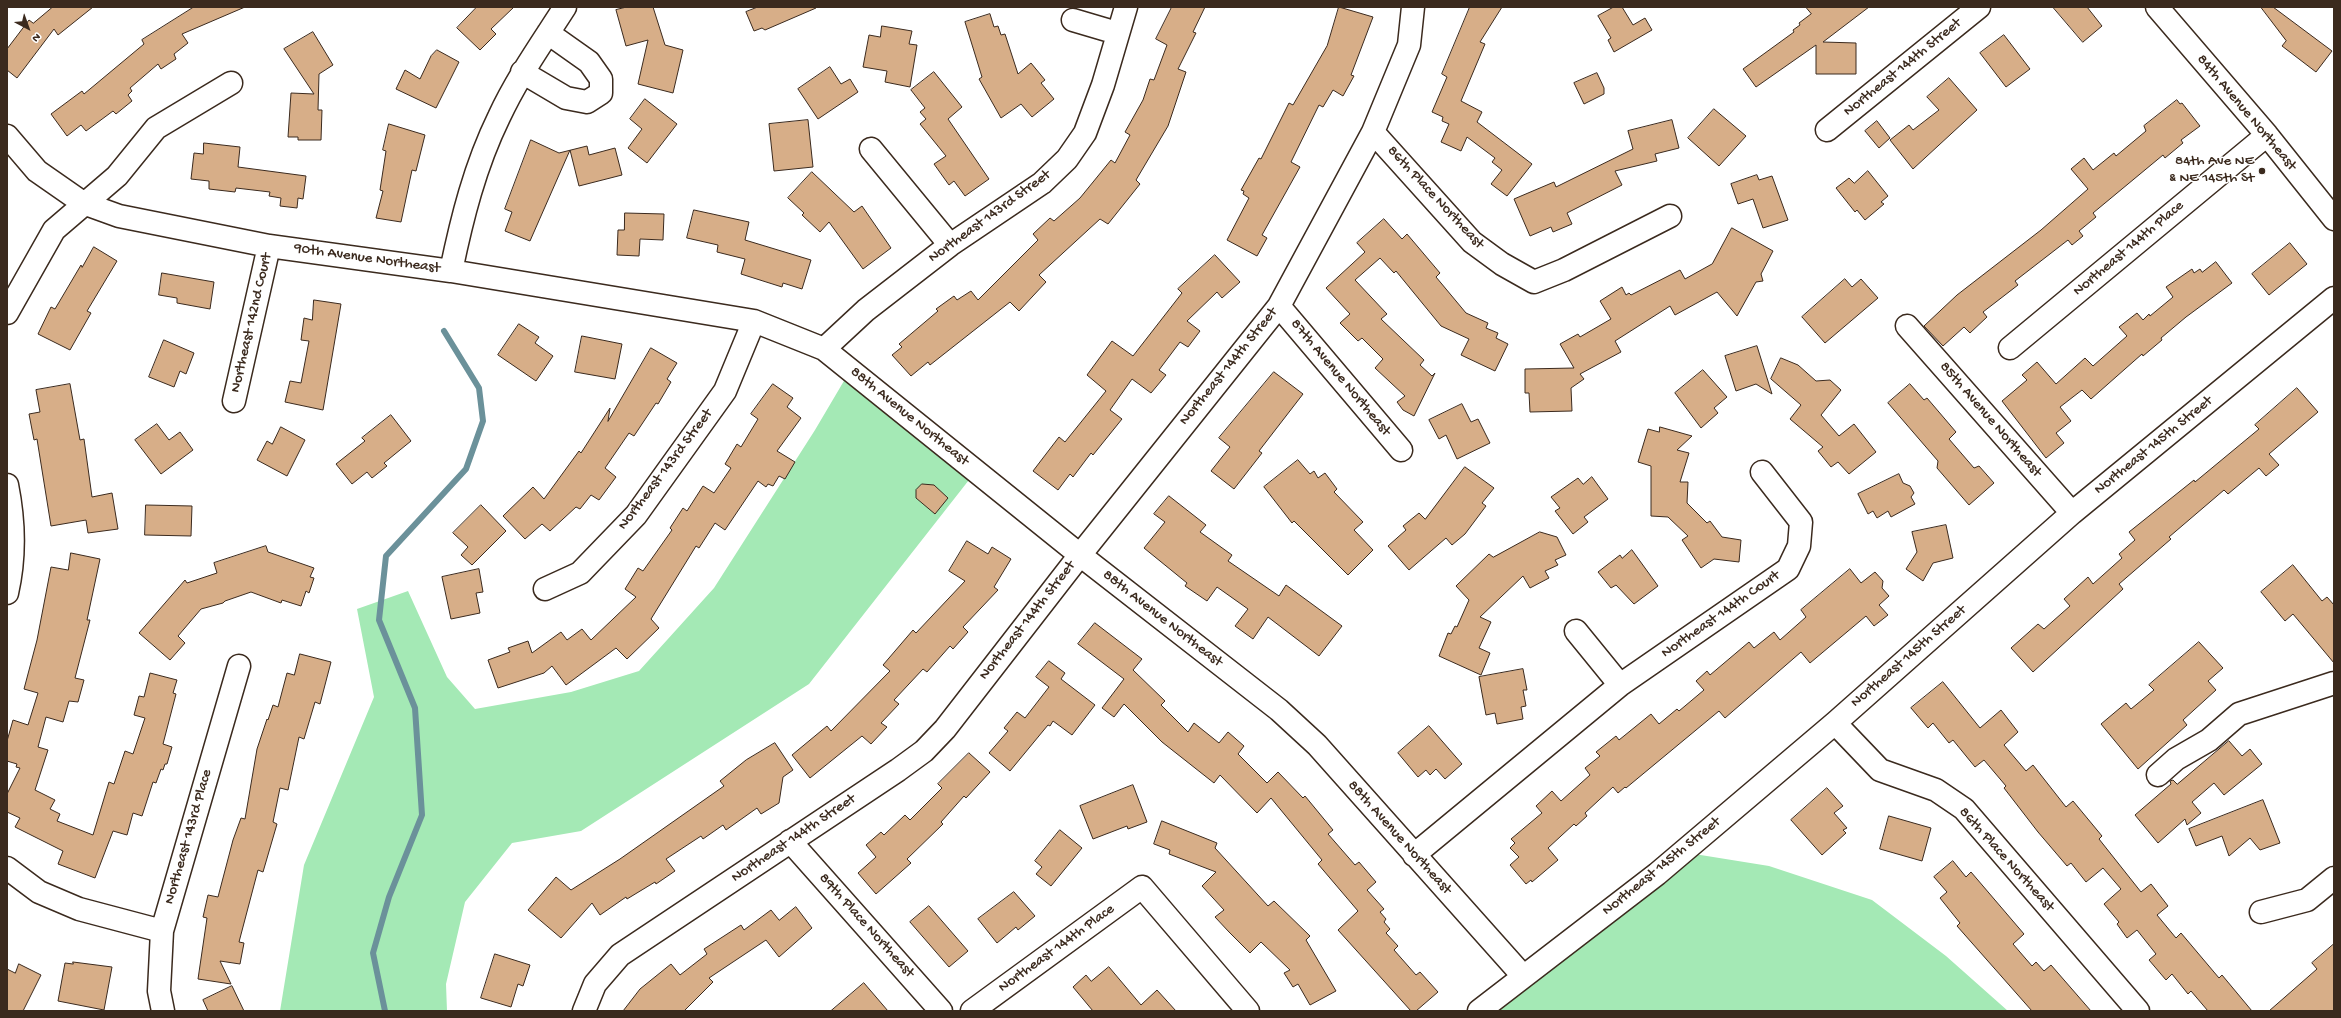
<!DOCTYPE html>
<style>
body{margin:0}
#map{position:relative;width:2341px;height:1018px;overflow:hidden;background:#fff;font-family:"Gochi Hand",sans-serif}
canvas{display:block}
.frame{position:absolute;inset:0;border:8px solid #3b2a1e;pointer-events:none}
.north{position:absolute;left:8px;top:8px;width:40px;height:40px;-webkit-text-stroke:3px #fff;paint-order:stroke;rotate:139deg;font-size:11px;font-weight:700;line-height:16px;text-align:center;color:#3b2a1e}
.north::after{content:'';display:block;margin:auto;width:14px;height:18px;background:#3b2a1e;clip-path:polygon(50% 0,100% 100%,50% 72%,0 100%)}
</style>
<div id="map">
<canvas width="2341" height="1018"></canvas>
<div class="frame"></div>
<div class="north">N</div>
</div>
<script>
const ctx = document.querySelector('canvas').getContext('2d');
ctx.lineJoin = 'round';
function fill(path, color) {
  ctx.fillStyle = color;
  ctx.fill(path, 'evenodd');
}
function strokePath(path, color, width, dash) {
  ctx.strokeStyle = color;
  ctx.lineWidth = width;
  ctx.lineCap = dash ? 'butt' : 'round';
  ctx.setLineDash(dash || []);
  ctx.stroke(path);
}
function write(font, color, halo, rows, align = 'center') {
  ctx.font = font + ' "Gochi Hand",sans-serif';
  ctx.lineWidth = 3;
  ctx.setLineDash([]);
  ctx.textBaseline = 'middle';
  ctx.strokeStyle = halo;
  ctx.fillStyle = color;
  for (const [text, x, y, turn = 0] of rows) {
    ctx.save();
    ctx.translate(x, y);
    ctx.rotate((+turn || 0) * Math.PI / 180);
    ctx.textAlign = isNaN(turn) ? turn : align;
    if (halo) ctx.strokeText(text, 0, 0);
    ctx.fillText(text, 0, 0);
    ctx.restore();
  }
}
const green = new Path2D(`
 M851,369L976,471L809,684L581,831L512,843L465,902L446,984L447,1011H280L304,865L374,697L357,609L408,591L447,677L475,709L571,692L639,671L714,588L815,430Z
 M1682,852L1769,866L1872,900L1946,956L2008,1011H1483Z`);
const stream = new Path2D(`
 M385,1011L373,953L389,897L422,815L415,708L379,620L386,556L466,469L483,421L479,388L444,331`);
const building = new Path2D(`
 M53,7H93L58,35L54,29L17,78L7,70V49L29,20L33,23Z
 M194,7H245L182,34L188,43L174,54L176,59L161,69L158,64L130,88L132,91L128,95L132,101L116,114L113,111L86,131L81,125L67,136L51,114L82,91L84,94L144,44L142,40Z
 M477,7H514L491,29L496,34L480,50L457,28Z
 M627,7H653L665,45L683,50L673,93L638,84L648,40L626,46L616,10Z
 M758,7H816V8L765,30L762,28L754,31L746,12Z
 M1172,7H1205L1193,32L1196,33L1178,69L1186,72L1168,126L1136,180L1140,184L1108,224L1100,219L1039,275L1046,282L1019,311L1010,302L930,365L928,362L911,376L892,355L902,347L899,344L938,311L936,309L954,296L957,300L971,291L978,300L1038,240L1033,234L1050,218L1054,221L1080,198L1111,160L1115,163L1130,135L1125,132L1143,100L1150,79L1154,80L1167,45L1156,39Z
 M1339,7L1373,17L1351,75L1354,76L1343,96L1333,90L1323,107L1319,105L1291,162L1300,167L1262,235L1267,238L1257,256L1227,240L1249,198L1243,194L1244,191L1241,190L1259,158L1261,159L1289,103L1293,105L1327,46Z
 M1470,7H1502L1480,42L1485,44L1461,101L1482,112L1477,122L1532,164L1507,196L1491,184L1502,170L1492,162L1495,158L1467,137L1461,151L1441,142L1449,124L1442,121L1443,117L1432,112L1447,77L1442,74Z
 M1614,7H1622L1633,25L1645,18L1652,30L1614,52L1608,40L1611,38L1598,16Z
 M1806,7H1869L1823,42L1856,43V74H1816V45L1756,87L1743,69L1794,32L1793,30L1800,25L1799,23L1811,14Z
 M2053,7H2087L2102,26L2083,42Z
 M2261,7H2273L2332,51L2316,72L2282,46L2286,41Z
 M990,14L994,27L998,26L1001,35L1005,34L1018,74L1031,63L1045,80L1041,83L1054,99L1032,117L1021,104L1001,118L979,79L982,77L965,22Z
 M882,26L912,31L909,44L917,45L910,87L885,82L887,71L863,67L869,35L880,37Z
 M313,32L333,65L319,74L318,110H322L321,140H298V137H288L291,93L314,94L284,49Z
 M2004,35L2030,69L2006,87L1980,53Z
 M437,50L459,62L436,108L396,89L405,70L420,79L431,56Z
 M830,67L841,84L850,79L858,92L818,119L798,89Z
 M934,72L962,107L948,119L989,179L965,196L954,181L949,185L934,164L946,156L920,124L926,119L920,112L925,108L911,90Z
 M1597,73L1604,88V94L1584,104L1574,83Z
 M1949,78L1977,110L1913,169L1890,140L1909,125L1913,130L1939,110L1927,97Z
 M645,99L677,124L647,163L628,148L642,129L630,119Z
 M2177,100L2180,104L2182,103L2200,126L2181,140L2183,143L2165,158L2163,155L2093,213L2096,217L2079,231L2083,236L2072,245L2068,240L2015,281L2018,285L1983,312L1987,317L1970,333L1964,327L1943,346L1924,326L1957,295L2041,230L2088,189L2071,169L2084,158L2093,170L2114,153L2116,156L2146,131L2144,126Z
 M1714,109L1746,136L1719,166L1688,138Z
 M808,120L813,167L774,171L769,124Z
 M1672,120L1679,148L1655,154L1657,161L1615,171L1622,185L1567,213L1572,224L1553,232L1551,227L1530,236L1514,199L1554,182L1556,187L1633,149L1628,131Z
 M1877,121L1890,138L1879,148L1865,131Z
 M389,124L425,135L416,171L412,170L401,222L376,218L383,191L380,190L386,151L383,150Z
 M531,140L559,153L587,146L589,155L615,148L622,175L579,186L570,150L530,241L505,231L512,212L505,209Z
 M204,143L240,147L238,167L306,176L303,199L298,198L297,208L280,206L281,198L269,196L270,192L236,188L235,192L209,189V181L191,179L194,153L203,154Z
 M1868,171L1888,196L1881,202L1884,204L1865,220L1857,210L1855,212L1836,188L1849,178L1854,183Z
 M812,172L854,212L862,206L891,248L863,269L829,222L820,232L802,215L804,213L788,198Z
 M1757,175L1759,180L1772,176L1788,220L1763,228L1753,199L1738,204L1731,184Z
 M694,210L749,222L745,240L811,260L802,289L783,283L782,287L741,274L745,259L717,252L718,245L687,238Z
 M625,213L664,214L663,240L640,239L639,256L617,255L618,230H624Z
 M1384,219L1402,239L1407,234L1440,273L1436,277L1466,313L1488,323L1486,328L1498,333L1496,338L1508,344L1495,371L1461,355L1469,339L1441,326L1396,271L1394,273L1380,258L1355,280L1387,314L1381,319L1424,360L1420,365L1432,376L1435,373L1414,416L1403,410L1397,402L1405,396L1375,368L1383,359L1362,338L1358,341L1340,323L1350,314L1326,288L1365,252L1357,243Z
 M1732,228L1773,251L1761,274L1763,281L1756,282L1737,316L1717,292L1675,315L1670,306L1615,341L1621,352L1580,374L1584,379L1571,388L1572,411L1530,412L1529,393H1525V369L1574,368L1560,344L1578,334L1580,337L1611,319L1600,301L1622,287L1626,295L1629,293L1631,295L1680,270L1685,279L1712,264Z
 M2290,243L2307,264L2269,295L2252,274Z
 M94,247L117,261L87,311L91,313L70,350L38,334L51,307L55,309L81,265L82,267Z
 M1215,255L1240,282L1222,298L1217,292L1187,321L1200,331L1188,347L1180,342L1159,370L1166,375L1151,393L1132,379L1110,410L1122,419L1093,455L1091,453L1073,477L1070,474L1058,490L1033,471L1059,437L1065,442L1106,391L1087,375L1112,341L1133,356L1182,293L1178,289Z
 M2216,262L2232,283L2186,317L2161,338L2162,340L2143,356L2142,354L2091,399L2082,390L2060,407L2071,421L2056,433L2064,443L2046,458L2002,401L2027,380L2022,375L2037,362L2056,384L2085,358L2093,366L2127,336L2119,327L2137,313L2143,320L2149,314L2150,316L2173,297L2166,287L2192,269L2194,273L2200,269L2202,272Z
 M162,273L214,282L210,309L177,303V298L159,295Z
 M1845,279L1852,287L1861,279L1878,298L1825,343L1802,317Z
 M314,300L341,304L323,410L285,402L290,381L301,383L309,341L301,340L304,318L312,320Z
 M519,324L539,337L535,343L553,356L536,381L498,355Z
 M582,336L622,344L615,379L575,372Z
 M164,340L194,353L186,374L180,371L174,387L149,377Z
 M1757,346L1772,394L1756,384L1736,391L1725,356Z
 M651,348L677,363L667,379L671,382L658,404L656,403L634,436L629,433L605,468L616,477L599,500L591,495L580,509L576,507L550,531L542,524L525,539L503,516L533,487L544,499L579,451L581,453L610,408L608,421Z
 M1781,358L1798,365L1816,381L1830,380L1841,390L1821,415L1839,436L1854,424L1876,452L1849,474L1838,462L1831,467L1818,451L1823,447L1790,419L1801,405L1771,379Z
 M1703,370L1727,397L1714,408L1718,413L1701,428L1675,393Z
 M1274,372L1303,394L1259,451L1262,453L1234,489L1211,471L1230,447L1219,438Z
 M70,384L80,440L84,439L92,497L112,493L118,529L88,533L86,520L51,526L37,439L34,440L29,414L40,412L36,390Z
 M773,384L793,398L787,407L801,418L777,451L795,462L785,479L779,476L773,486L768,484L766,487L758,481L725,530L715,523L699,548L696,546L651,619L659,628L627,659L616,648L566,685L552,666L544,673L498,688L488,660L510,652L508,648L528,641L532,653L561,632L567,640L582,629L591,640L636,597L625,589L638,568L643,571L672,530L670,528L683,508L687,511L703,486L714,493L731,468L725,464L737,444L741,447L758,419L751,414Z
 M1910,384L1924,400L1927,398L1956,432L1949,439L1974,468L1979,466L1994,483L1969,505L1937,468L1938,461L1888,403Z
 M2297,388L2318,412L2269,454L2279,465L2266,476L2259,468L2228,494L2224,490L2169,537L2171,539L2119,584L2123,589L2033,672L2011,648L2038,624L2044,629L2070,606L2064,599L2088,577L2093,584L2122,558L2119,554L2135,540L2129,532L2194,480L2195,482L2259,429L2255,425Z
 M1462,404L1471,422L1478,419L1490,443L1457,459L1446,435L1439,439L1429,420Z
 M391,415L411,441L384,463L387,466L372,478L367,472L352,484L336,464L365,441L362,438Z
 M157,424L169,440L180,432L193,450L161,474L135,440Z
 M281,427L305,440L287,476L257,460L267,441L272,444Z
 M1660,427L1692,436L1677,450L1689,453L1680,482H1688L1687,503L1707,523L1710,521L1722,537L1741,540L1739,562L1714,559L1701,568L1682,540L1688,536L1668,517L1651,516V466L1638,462L1648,429L1659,432Z
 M1298,460L1310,474L1314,471L1318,478L1325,473L1337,489L1334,492L1363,522L1354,530L1373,550L1348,575L1294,521L1292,523L1264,487Z
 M1465,467L1494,488L1482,503L1486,506L1465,534L1452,545L1446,538L1409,570L1388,546L1406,530L1403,526L1419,513L1425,519Z
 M1899,474L1903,483L1910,486L1914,493L1911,497L1915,504L1891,517L1888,511L1877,518L1873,511L1868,514L1858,494Z
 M1592,477L1608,499L1584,517L1588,522L1573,534L1555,511L1560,508L1551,497L1578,478L1583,484Z
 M922,484L934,485L948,498L935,514L916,498V490Z
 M1169,496L1206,525L1200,532L1232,555L1228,561L1279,596L1286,585L1342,626L1319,656L1268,617L1253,639L1235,626L1248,609L1217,587L1207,601L1185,586L1187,583L1144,548L1165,522L1154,514Z
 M146,505L192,506L191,536L145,535Z
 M481,505L506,531L472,565L461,555L468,547L453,533Z
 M1946,525L1953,558L1933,563L1923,581L1906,569L1917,552L1912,532Z
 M1540,532L1557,537L1566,555L1555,560L1558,565L1545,571L1549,578L1530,588L1523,576L1480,617L1491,622L1479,648L1490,653L1481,675L1439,656L1448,633L1451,634L1455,626L1457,627L1469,600L1456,586L1489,554L1493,557Z
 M967,541L988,554L992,547L1011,559L994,587L998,590L963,627L968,632L953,649L950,646L927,672L923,669L894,700L899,704L881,723L887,727L871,744L862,736L810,778L792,755L827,726L831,731L890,671L883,665L913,630L916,633L965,581L949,571Z
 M266,546L268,552L314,568L310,577L314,578L309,593L306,591L301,606L282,600L281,603L251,592L225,601L223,603L201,609L178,636L185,643L170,660L139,633L185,580L187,583L217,573L214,563Z
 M1632,550L1658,586L1634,604L1616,585L1611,588L1598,572L1620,555L1622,558Z
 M71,553L100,559L87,620H90L75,678L84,680L78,702L69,701L63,722L46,717L38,747L48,750L35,790L55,800L50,809L60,814L57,821L93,835L109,782L114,784L125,751L133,754L145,718L134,715L139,696L144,697L150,673L177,680L173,693L176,694L163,744L172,747L167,764H165L163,770L161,769L156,783L153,782L142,816L133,813L127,835L113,831L95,878L58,864L63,851L15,827L20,818L7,812V794L20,768L16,767L17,764L7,761V741L13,720L28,725L38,693L24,689L37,640L51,567L68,570Z
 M2293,565L2322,601L2327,597L2334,605V663L2293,614L2285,621L2261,592Z
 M479,569L483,592L476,593L480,613L451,619L442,577Z
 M1850,569L1861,583L1875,572L1883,581L1882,588L1889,596L1879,605L1888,615L1874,626L1866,616L1810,663L1801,652L1725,718L1719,711L1626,788L1625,787L1618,793L1613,787L1585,813L1587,816L1576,826L1574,824L1548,848L1558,860L1532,882L1531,880L1526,884L1510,865L1519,857L1510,848L1515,843L1511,839L1542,813L1536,806L1552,791L1561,801L1590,775L1585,768L1600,756L1596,752L1616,736L1619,740L1651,714L1659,724L1677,709L1679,711L1704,690L1696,681L1707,671L1710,675L1749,642L1754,648L1774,632L1780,640L1806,617L1801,610Z
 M1095,623L1142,659L1133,670L1165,701L1161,705L1188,732L1194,723L1219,743L1228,732L1244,746L1238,754L1267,783L1278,772L1303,798L1305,796L1333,830L1328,834L1355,865L1359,862L1376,882L1367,890L1384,909L1380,912L1386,919L1384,922L1390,929L1386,933L1398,946L1394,950L1416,975L1420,972L1438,992L1416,1011H1411L1338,930L1358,911L1318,864L1322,860L1271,798L1257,813L1220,775L1214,783L1162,742L1124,704L1114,717L1102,708L1124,679L1078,644Z
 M2199,642L2223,668L2208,681L2216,690L2183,720L2187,725L2138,769L2101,724L2126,703L2131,709L2154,690L2149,685Z
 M300,654L331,662L320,704L315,702L304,739L299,737L288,790L280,788L273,822L277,824L263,872L258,870L239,942L244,943L240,964L220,961L231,984L198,979L207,918L203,917L208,895L218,897L233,840L241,818L245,819L257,749L267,719L268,720L273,705L278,707L287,673L294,675Z
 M1049,661L1065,673L1061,679L1095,705L1072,735L1053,721L1050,726L1048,725L1010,771L989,753L1008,731L1004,728L1017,712L1025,718L1049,687L1036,677Z
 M1523,669L1527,690H1523L1526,706L1521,707L1523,719L1497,724L1495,713L1486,715L1479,677Z
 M1943,682L1980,728L2001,710L2018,732L2004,745L2026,771L2033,765L2066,807L2073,801L2102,836L2099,839L2141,892L2151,884L2168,906L2157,915L2176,938L2181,933L2219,978L2222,975L2252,1011H2208L2191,991L2188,994L2172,974L2166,980L2149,960L2156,954L2137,930L2127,938L2117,924L2119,922L2104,904L2121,889L2103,868L2086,882L2071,863L2067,866L2038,832L2004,788L2006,786L1984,760L1975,767L1953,740L1949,743L1933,723L1928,728L1911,708Z
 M1429,726L1462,764L1445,779L1436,769L1430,775L1426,770L1418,777L1398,753Z
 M2229,741L2242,756L2250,749L2262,764L2224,795L2214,783L2192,802L2201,813L2187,825L2185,819L2158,843L2135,815L2171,784L2170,781L2173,780L2177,784Z
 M775,743L793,770L783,777L779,803L761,814L757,808L726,830L723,825L703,839L701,836L666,859L675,871L656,884L655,882L627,899L626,897L600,915L592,903L561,938L528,910L556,877L571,890L620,859L724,786L720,781L746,760Z
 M969,753L990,772L966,798L964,796L941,822L943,824L907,859L911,863L876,894L858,873L876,857L866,845L881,832L884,835L905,815L910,820L942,788L938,784Z
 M1133,785L1147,822L1128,829L1127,826L1093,839L1080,806Z
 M1827,788L1843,806L1834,813L1847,828L1843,830L1846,833L1822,855L1791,820Z
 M2263,800L2280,843L2260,850L2250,838L2229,856L2222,836L2196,846L2189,829Z
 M1889,816L1931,828L1922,861L1880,849Z
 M1162,821L1217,843L1215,848L1268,906L1274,901L1310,936L1306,940L1336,991L1310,1005L1298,984L1293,987L1284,973L1290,970L1261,942L1250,953L1229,932L1215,917L1224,910L1202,886L1216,872L1169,854L1170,850L1154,844Z
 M1060,830L1082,848L1051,886L1036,874L1042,867L1035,861Z
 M1953,861L1966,877L1971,872L2024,934L2013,944L2032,966L2036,962L2044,971L2051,965L2091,1011H2032L1957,926L1960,923L1940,898L1947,892L1934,877Z
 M1014,892L1035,916L1018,930L1016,927L997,943L978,919Z
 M929,906L968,951L949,967L910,922Z
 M796,907L812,928L779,957L766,940L709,978L713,982L684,1011H623L640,989L671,964L680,975L707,954L704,949L741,925L744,930L771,910L779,920Z
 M2334,944V1011H2269L2317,969L2312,963Z
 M495,954L530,965L523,986L518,984L511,1007L481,998Z
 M73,962L112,967L104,1010L58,1001L65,963L73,964Z
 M19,964L41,975L23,1011H7V969L15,973Z
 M1109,967L1141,1005L1157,990L1176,1011H1093L1073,987L1086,975L1091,981Z
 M864,983L888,1011H831Z
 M232,986L244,1011H208L203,1000Z`);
const minor = new Path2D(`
 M2157,7L2267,135L2334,219
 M1073,20L1117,33
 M522,72L566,98L587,102L601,93V79L589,62L548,33
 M1827,130L1979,7
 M1373,132L1472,242L1502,264L1534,282L1564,270L1670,216
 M7,136L37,171L83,203L119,216L269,246L451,271L754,321L824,349L1080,555L1279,710L1317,745L1523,976
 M871,149L950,245
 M451,271C462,218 475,166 499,117C517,78 542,43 565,7
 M1279,306L1401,450
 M7,313L54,230L117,176L156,128L231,83
 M1907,326L2072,513
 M2010,348L2267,135
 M824,349L866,310L950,245L1042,183L1067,159L1085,133L1103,85L1126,7
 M234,401L269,246
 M7,485C14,520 15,558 7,593
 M545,589L580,573L636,515L725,391L754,321
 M1576,631L1620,685
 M1835,723L1880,770L1936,790L1964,809L2138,1011
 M2158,775L2176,759L2209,740L2239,714L2334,683
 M790,841L941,1011
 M1414,855L1620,685L1788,569L1799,546L1801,522L1762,472
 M7,868L39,892L79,909L162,931
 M2261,912L2307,900L2334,878
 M163,1011L159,991L162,931L239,666
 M584,1011L595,984L620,955L898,770L924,751L945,729L1080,555L1279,306L1373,132L1409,45L1413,7
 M972,1011L1142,887L1248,1011
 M1479,1011L1657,874L1835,723L2072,513L2334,298`);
const markers = [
 [2262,171,4,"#3b2a1e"]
];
const streetNames = [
 ["Northeast 144th Street",1903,68,-39],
 ["84th Avenue Northeast",2246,113,50],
 ["86th Place Northeast",1435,198,47],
 ["Northeast 143rd Street",990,217,-36],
 ["Northeast 144th Place",2129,249,-40],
 ["90th Avenue Northeast",367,259,8],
 ["Northeast 142nd Court",252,323,-77],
 ["Northeast 144th Street",1229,367,-51],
 ["87th Avenue Northeast",1340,378,50],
 ["88th Avenue Northeast",909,417,39],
 ["85th Avenue Northeast",1990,420,49],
 ["Northeast 145th Street",2154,446,-39],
 ["Northeast 143rd Street",666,470,-53],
 ["Northeast 144th Court",1721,615,-35],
 ["88th Avenue Northeast",1162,619,38],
 ["Northeast 144th Street",1028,621,-52],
 ["Northeast 145th Street",1909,657,-41],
 ["Northeast 143rd Place",189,837,-74],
 ["88th Avenue Northeast",1399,838,48],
 ["Northeast 144th Street",794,839,-34],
 ["86th Place Northeast",2006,860,48],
 ["Northeast 145th Street",1662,867,-39],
 ["89th Place Northeast",866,926,48],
 ["Northeast 144th Place",1057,949,-36]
];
const poiNames = [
 ["84th Ave NE",2254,162],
 ["& NE 145th St",2254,179]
];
fill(green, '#a4e9b5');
strokePath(stream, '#6b919a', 6);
fill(building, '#d7ae88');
strokePath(building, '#3b2a1e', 1);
strokePath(minor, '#3b2a1e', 25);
strokePath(minor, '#fff', 22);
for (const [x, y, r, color] of markers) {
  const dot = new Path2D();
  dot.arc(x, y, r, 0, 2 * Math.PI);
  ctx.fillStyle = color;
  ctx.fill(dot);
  strokePath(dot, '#fff', 1.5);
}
write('15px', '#3b2a1e', '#fff', streetNames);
write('15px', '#3b2a1e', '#fff', poiNames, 'right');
</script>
